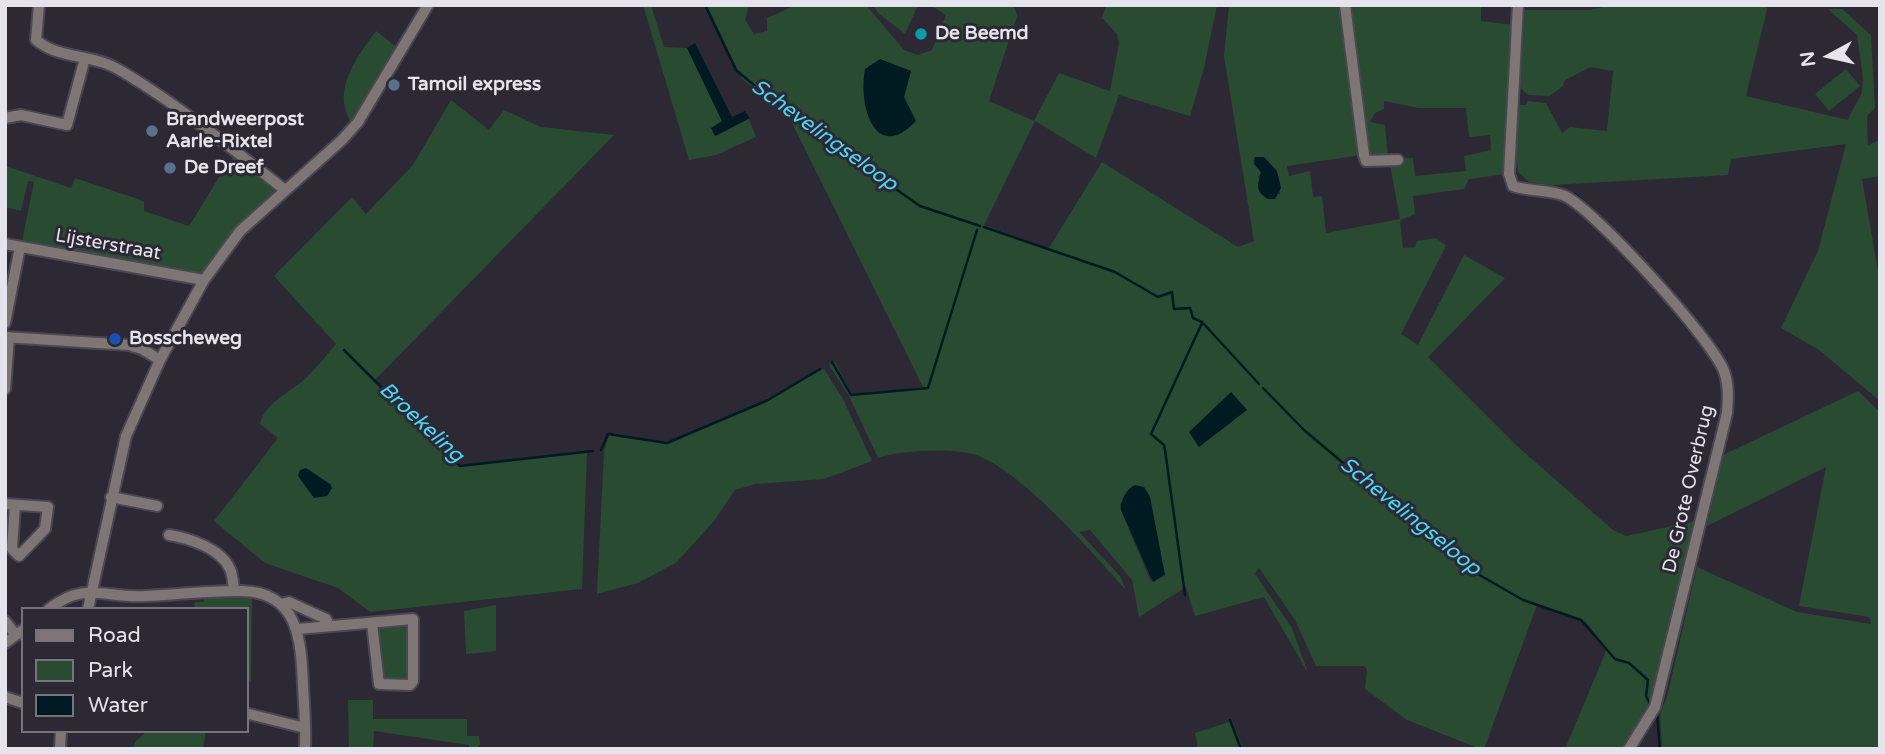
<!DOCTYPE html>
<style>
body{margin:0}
#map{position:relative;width:1885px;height:754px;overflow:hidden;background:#2c2935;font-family:"Varela Round",sans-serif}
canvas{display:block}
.frame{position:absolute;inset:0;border:7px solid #e5e3ec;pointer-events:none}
.legend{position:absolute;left:21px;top:607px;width:228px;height:126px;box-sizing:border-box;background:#2c2935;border:2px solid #76737e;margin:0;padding:9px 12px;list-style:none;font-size:21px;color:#e5e3ec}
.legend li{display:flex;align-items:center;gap:14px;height:35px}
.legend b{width:35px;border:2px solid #76737e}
.north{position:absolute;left:1794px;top:21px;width:70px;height:70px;-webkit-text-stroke:5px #2c2935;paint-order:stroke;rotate:262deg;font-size:19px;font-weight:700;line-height:28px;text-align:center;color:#e5e3ec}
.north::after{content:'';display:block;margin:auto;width:24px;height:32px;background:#e5e3ec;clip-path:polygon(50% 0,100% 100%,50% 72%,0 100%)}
</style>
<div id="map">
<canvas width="1885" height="754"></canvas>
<div class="frame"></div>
<ul class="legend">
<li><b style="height:9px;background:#7e7674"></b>Road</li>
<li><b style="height:19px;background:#294b32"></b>Park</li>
<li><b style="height:19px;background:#001a21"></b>Water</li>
</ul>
<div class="north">N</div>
</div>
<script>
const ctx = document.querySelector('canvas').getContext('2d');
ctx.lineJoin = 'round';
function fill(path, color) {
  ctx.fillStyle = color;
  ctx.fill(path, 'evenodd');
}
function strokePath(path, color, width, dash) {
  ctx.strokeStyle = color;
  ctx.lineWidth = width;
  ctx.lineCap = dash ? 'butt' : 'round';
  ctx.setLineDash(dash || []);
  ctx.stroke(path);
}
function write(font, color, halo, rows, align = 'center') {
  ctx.font = font + ' "Varela Round",sans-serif';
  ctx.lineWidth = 6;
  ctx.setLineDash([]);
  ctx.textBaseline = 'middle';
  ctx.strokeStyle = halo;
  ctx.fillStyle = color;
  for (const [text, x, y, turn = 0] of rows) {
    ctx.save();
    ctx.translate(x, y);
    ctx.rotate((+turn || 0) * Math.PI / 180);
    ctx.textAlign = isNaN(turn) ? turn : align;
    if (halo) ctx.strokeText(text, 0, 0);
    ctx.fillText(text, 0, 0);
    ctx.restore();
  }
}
const green = new Path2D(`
 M643,5H651L664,47L687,48L722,121L716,136L749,119L756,137L716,155L689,160Z
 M707,5H749L745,20L754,34L767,31V18L796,5H866L904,50L918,55L932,50L946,15L930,5H1010L1015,8L1017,16L989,101L1034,121L1059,73L1110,91L1119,43L1117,34L1102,18L1106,5H1217L1204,68L1190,116L1119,95L1096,158L1035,121L984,225L1049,248L1102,162L1238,247L1254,241L1224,56L1229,5H1341L1361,152L1355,156L1287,166L1289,176L1310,171L1313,197L1322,196L1326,233L1400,219L1390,165L1369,157L1348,5H1481V21L1515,25L1506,174L1469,179L1464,189L1413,196L1415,214L1400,220L1403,248L1415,247L1417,241L1436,238L1446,246L1401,334L1418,345L1464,255L1505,278L1428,357L1517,446L1613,530L1626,536L1696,521L1651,707L1624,749H1565L1607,649L1586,622L1537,605L1484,749H1480L1407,720L1365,689L1367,669L1364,666H1316L1295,620L1259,568L1255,574L1292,628L1308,673L1264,597L1195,616L1186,587L1139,617L1132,580L1090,530L1079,532L1120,576L1126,590C1092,552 1025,475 979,456C957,447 900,450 878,458L849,396L829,365L835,362L851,394L923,387L790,119L792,117L742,79ZM865,69L911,71L904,97L908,106L898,136L871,123L865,97ZM1384,101L1418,108H1466L1469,137L1490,135L1491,150L1464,156L1466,171L1415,176L1413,158L1388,159L1385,125L1370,122L1375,113L1384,109ZM1255,157C1274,161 1282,175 1280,195L1258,178L1261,172L1253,161ZM1144,487L1150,497L1161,557L1151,582L1121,510L1120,504Z
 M873,5H918L905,34L878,13Z
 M1611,5H1768L1746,96L1848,120C1851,110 1858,103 1861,94C1866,78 1859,57 1858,41L1857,35L1828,9H1842L1871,35L1875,108L1867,116L1868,145L1880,140V176L1862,179L1880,282V401L1819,350L1781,328L1818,251L1846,144L1731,159L1728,175L1552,185L1529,182L1518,172L1516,150L1519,105H1526L1528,101L1546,103L1562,133L1570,127L1607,131L1613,71L1590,67L1564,81L1563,86L1550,96L1528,95L1520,88L1525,10H1590Z
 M376,31L398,48L351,122C331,90 357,57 376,31Z
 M1846,69L1860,86L1829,111L1815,94Z
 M451,100L489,130L504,110L541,127L614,135L374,381L460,466L587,452L582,589L370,612L338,588L265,563L214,521L278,438L260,424C265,402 291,392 306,378C317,367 326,356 336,344L274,276L352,197L366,214L413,165Z
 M234,156L281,189L221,246L202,273L22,241L34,182L28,181L21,211L5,207V166L71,188L75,178L138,199L144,202V211L189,226C205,202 216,179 234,156Z
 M824,369L843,399L872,461L824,479L755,484L735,490L714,521L677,562L638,583L597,594L604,451L609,435L668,444L763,401Z
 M1858,391L1880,412V749H1662L1660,714L1667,697L1697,567L1797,612L1871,624L1870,617L1799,606L1826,467L1707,526L1723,455Z
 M203,595H252L251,682L247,678V609H194L195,602H204Z
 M496,605V651L466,654L464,611Z
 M408,624L409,678L383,681L376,628Z
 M348,700H373V719H467V736H479L480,744L476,749H469V745L374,731L373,749H349Z
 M1232,721L1243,749H1198L1195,733Z
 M147,731H206L203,749H133L135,742Z`);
const water = new Path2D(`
 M695,43L732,117L745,111L750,118L715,136L711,128L722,121L687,48Z
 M880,59L911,71L904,97L916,121C875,164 858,106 865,69Z
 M1255,157H1264L1277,171L1281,188L1275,199H1268C1254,191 1258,184 1261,172L1254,164Z
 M1231,392L1247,410L1199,447L1189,432Z
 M306,468L330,484L332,488L327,496L314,498L298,476L300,470Z
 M1135,485L1144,487L1150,497L1165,575L1153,582L1121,510C1120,501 1126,489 1135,485Z`);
const stream = new Path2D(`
 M705,5L736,70L787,113L920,206L980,226
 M1575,194L1601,218
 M984,227L1115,272L1158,297L1172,292L1174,309L1190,308L1193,318L1202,322L1259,384
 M1659,278L1672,291
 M1664,299L1706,351
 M344,350L460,466L593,451
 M832,362L851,395L928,388L977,230
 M1263,388L1304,430L1469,569L1523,600L1581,620L1615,659L1629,663L1648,680L1646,696L1651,706
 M601,450L608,434L667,443L768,400L820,369
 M1185,595L1165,450L1164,445L1151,434L1202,323
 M1657,714L1660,749
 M1230,720L1241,749`);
const minor = new Path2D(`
 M39,5L36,40C58,59 91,54 116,68C172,100 234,150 285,190
 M1345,5L1364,155L1366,161L1398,160
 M1518,5L1509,174L1513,186C1529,192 1549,189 1565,196C1596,211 1711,338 1724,371C1729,385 1728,399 1727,413L1655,707L1629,749
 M5,118L21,115L67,125L85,58
 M5,244L204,280
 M5,323L20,247
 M5,337L129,345L142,349L160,360
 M5,389L9,337
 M111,497L157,506
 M5,504L48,507L45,529L19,556L12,549L15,505
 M169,535C188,538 221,548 230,569C233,575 233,584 234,591
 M281,604L289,602L326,619L329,626
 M49,609C86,580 105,599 146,596C177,595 210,590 242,591C299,592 301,641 303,685C304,706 306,727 305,749
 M88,609L126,436L160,360L204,280L240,231L342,140L358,122L428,5
 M5,621L16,635
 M298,629L413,619V681L410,685L379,684L372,623
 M5,643L23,630
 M5,697L23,703
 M249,714L305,728
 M60,749L61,731`);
const markers = [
 [921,34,7,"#0f9aa8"],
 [394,85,7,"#5c6f8a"],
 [152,131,7,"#5c6f8a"],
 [170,168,7,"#5c6f8a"],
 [115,339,7,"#1a4fb4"]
];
const poiNames = [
 ["De Beemd",935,34],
 ["Tamoil express",408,85],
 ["Brandweerpost",166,120],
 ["Aarle-Rixtel",166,142],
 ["De Dreef",184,168],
 ["Bosscheweg",129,339]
];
const streetNames = [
 ["Lijsterstraat",108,245,10],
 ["De Grote Overbrug",1689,489,-77]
];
const waterNames = [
 ["Schevelingseloop",824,136,36],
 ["Broekeling",421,423,43],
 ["Schevelingseloop",1410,517,39]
];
fill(green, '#294b32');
fill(water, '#001a21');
strokePath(stream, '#001a21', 2.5);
strokePath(minor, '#4a4752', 14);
strokePath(minor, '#7e7674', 10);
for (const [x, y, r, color] of markers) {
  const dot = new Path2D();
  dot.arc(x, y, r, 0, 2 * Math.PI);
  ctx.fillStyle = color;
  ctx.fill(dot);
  strokePath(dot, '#2c2935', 2.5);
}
write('bold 19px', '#e5e3ec', '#2c2935', poiNames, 'left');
write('19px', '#e5e3ec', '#2c2935', streetNames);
write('italic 21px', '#4cd6f6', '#2c2935', waterNames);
</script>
